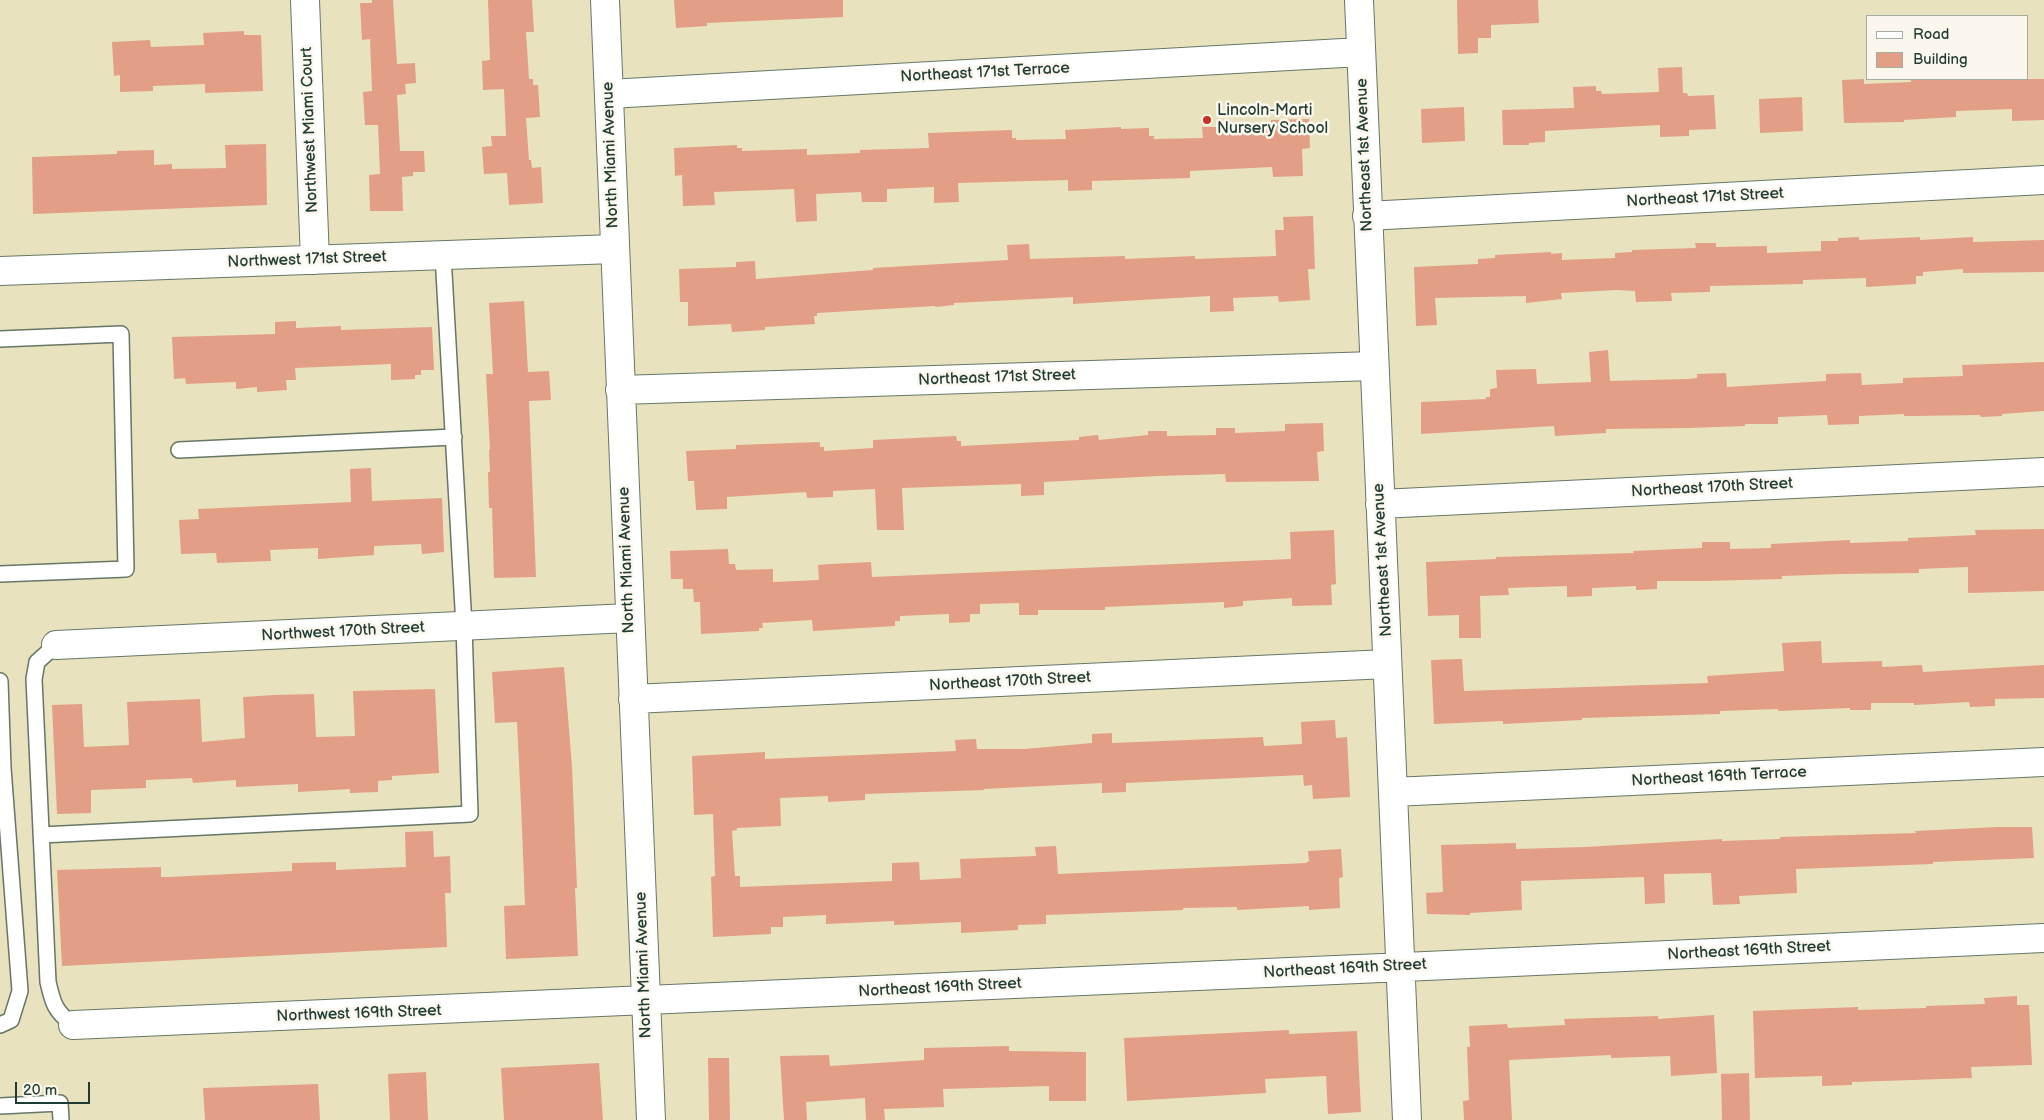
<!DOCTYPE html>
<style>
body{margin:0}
#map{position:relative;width:2044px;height:1120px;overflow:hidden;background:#e9e2bf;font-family:"Balsamiq Sans",sans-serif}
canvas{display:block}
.legend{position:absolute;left:1866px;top:15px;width:162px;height:65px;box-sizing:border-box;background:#fbf7ec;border:1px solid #a3ada2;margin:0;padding:6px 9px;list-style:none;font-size:15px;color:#1f3d34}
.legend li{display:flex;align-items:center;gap:10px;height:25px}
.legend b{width:25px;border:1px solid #a3ada2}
.scale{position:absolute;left:15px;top:1082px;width:75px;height:22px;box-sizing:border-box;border:2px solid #1f3d34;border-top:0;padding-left:6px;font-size:15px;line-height:18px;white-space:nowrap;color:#1f3d34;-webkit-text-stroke:4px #fbf7ec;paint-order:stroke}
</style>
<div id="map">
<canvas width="2044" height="1120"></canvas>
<ul class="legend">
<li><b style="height:6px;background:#fff"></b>Road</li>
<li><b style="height:14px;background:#e29f86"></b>Building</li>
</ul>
<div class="scale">20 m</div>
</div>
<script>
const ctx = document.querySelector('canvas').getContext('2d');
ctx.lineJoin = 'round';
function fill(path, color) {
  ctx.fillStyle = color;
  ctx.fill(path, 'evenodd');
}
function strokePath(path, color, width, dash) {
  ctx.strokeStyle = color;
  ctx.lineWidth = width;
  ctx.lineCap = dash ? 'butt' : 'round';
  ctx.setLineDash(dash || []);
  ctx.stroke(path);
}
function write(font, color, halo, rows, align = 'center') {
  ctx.font = font + ' "Balsamiq Sans",sans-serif';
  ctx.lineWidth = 5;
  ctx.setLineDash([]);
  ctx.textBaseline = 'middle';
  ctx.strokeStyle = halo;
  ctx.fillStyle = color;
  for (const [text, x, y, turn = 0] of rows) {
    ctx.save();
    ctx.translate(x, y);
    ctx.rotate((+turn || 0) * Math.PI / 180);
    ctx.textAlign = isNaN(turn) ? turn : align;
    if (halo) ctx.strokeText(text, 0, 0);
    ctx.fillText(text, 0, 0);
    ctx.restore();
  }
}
const building = new Path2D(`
 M372,0H393L397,64L415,63L416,83L405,84L406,94L397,95L400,151H424L425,172H413V176L402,177L403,211H370L369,175L380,174L378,125H365L363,92L372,91L370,39L362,40L360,3H372Z
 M488,0H532L534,32H526L529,79H533V85H538L540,117L526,118L529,160H531L532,168L541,167L543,203L509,205L507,173L484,174L482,147L492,146L491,136H506L504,89L483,90L482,61L490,60Z
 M674,0H843V17L707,23V26L676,28Z
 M1457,0H1538L1539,23L1491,25V38H1478V53L1458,54Z
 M244,31V35H261L263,91L205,93V84L153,86V91L120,92V75L114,76L112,42L150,40L151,47L204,45L203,33Z
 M1682,67L1683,93H1687L1688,96L1714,95L1716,129L1689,130V136L1660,137V125L1545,131V142L1529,143V145H1503L1502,110L1574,108L1573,87L1596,86V91H1601L1602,94L1659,92L1658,68Z
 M1864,79V84L1911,82V79H2044V120L2012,121V109L1956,111V117L1904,120V122L1844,123L1842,80Z
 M1802,97L1803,131L1760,133L1759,99Z
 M1464,107L1465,141L1422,143L1421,109Z
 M1309,119L1310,148L1302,149L1303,176L1273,177L1272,167L1190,171V178L1092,181V190L1068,191V180L958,183L959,202L934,203V187L887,189V202H862L861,192L816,194L817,221L796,222L794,189L714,192L715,205L683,206L682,175L675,176L674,148L737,145V148H742V151L807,149V155L860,153V150L929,148L928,133L1012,130V138H1016V140L1066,139L1065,130L1121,127V129L1149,128V136H1154V139L1203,138L1202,127H1220L1221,129L1271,127V120Z
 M266,144L267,205L33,214L32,157L117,154V151L154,150V165L172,164V169L226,168L225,145Z
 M1313,216L1315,269H1308L1310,300L1279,302L1278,296L1233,298L1234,311L1210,312V296L1073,304V297L954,303V305L935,307V306L817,313V316H814L815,324L765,327V330L732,332L731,324L688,326V302H680L679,269L736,267V262L755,261L756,279L873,270V268L1008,260L1007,245L1029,244L1030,259L1125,256V259L1195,256V259L1276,256L1275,230H1284L1283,217Z
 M1859,237V240L1920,237V240L1973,237V242L2044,240V272L1963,273V269L1923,272V276H1916V284L1866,287V278L1803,280V284L1710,286V292L1671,293L1672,301L1636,302L1635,291L1617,290L1561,293L1562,299L1526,303V296L1435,298L1437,325L1416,326L1414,267L1478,264V259L1495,258V255L1551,252V254L1562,253V260L1615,258V253L1632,252V250L1696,248L1695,243H1716V247L1767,246V253L1821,251V241H1838V238Z
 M524,301L528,372L549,371L551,400L529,401L536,577L494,578L492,508H489L488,472H490L489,450H490L486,374H493L489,303Z
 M296,321V328L341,326V330L432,327L434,370H421V375H415V379L391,380V364L295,368L296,380H286L287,390L257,392V387L236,389V382L186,384L185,378L174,379L172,337L275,334V322Z
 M1608,350L1610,381L1688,379L1697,378V374L1726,373L1727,387L1826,381V374L1861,373L1862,385L1903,383V378L1963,376L1962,365L2044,362V411L2002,414V416L1981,417L1980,415L1913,416H1904V414L1859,416V424L1828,425L1827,415L1778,417V424H1745V426L1690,428L1606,429V433L1555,436L1554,426L1421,434V402L1486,399V397H1490V389L1497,388L1496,370L1536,369L1537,384L1591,382L1589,352Z
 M1323,423L1324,451L1317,452L1319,481L1226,482L1225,474L1158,476L1044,482V495L1021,496V484L902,488L904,530H877L875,489L833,491V497L807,498L806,492L727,497V509L696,510L694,481H688L686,451L736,449V445L820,442V447H824V451L873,448V440L956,436L957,441H961V446L1079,440V437L1098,435L1099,440L1148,435V431H1167V436L1216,435V428H1235V433L1285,431V424Z
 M371,468L372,501L442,498L444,552L422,554L421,544L374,546V555L318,559V548L270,550L271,561L217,563L216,553L181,554L179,520L199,519L198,509L351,502L350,469Z
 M2044,529V591L1968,593V567L1919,569V573L1841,574L1782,576V579L1704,581H1657V589L1636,590V586L1592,588V596L1567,597V586L1508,588L1509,595L1480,596L1481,638H1459V615L1428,616L1426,562L1496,559V557L1634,553L1633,551L1702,548V542H1730V549L1771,548V544L1850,540V543L1908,541V538L1976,535L1975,530Z
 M1334,530L1336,584L1331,585L1332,605L1292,606V598L1243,601V606L1224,608V602L1105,607V610H1038V615H1019V603L980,604V614H970V622L949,623V614L900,616V621H895V626L813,631L812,620L762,623L763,628H759V631L701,634L700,602H694L693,589H683V579H671L670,551L728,549L729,564H735L736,570L773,569V582L819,580L818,565L830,564L871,562L872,577L1291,559L1290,532Z
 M1821,641L1822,663L1882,661V667L1922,665L1923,672L2044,665V698L1995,699V706L1970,707L1969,702L1914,705V703H1871V710H1850V708L1778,711V709L1720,711V714L1582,718V720L1503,724V721L1434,724L1431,660L1462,659L1464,691L1708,683L1707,676L1784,671L1782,643Z
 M564,667L572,767L577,888H575L578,956L506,959L504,906L525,905L521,805L517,722L495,723L492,672Z
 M435,689L439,773L392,776V780L378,781V792L350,793V789L298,792V784L236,787V780L193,783L192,778L146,780V788L91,790V813L57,814L52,705L82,704L84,747L129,745L127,702L200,699L202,742L245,738L243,697L274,695L314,694L316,737L355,736L353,691Z
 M1335,720L1336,738L1347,737L1350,797L1313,799L1312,785L1304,786L1303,775L1126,783V792L1102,793V783L984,789V790L865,794V800L828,802V796L780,798L781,826L737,828V830L732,831L735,876H740V887L892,881V863L919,862L920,880L961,878L960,859L1036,856L1035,847L1056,846L1058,874L1306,863L1309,861L1308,851L1341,849L1343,877L1339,878L1340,908L1309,910V906L1237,910V907L1183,908V910L1046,915V924L1018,925V930L961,933V922L894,925V921L826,924V915L783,917V927H771V934L713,937L711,877L715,876L713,814L694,815L692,756L765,752V759L956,751L955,740L976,739L977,749H1024L1092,743V734L1112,733V743L1263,737L1264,746L1302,744L1301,722Z
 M1997,827H2032L2034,858L1933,862V864L1796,869L1797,893L1739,896L1740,904L1713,905L1711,873L1664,874L1665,903L1645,904L1644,877L1521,881L1522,910L1470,913V915L1427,914L1426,893L1443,892L1441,845L1516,843V849L1585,847L1722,839V841L1780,839V837L1916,833L1915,831Z
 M433,831L434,857L450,856L451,893H445L447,947L62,966L57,870L161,867V877H168L292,871V863L336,862V870L406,867L405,832Z
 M2017,996V1005H2029L2032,1065L1971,1067L1972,1078L1852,1082V1085L1822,1086V1076L1755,1078L1753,1011L1858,1007V1010L1926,1008V1006L1985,1004L1984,998Z
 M1714,1015L1717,1073L1671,1076L1670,1056L1611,1058V1055L1509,1060L1512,1120H1464L1463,1101L1469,1100L1467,1047H1470L1469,1026L1507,1024L1508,1028L1565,1025L1564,1019L1658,1016V1019Z
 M1289,1030V1034L1357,1031L1361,1112L1328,1114L1326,1076L1265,1079L1266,1093L1127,1101L1124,1038Z
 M1009,1046V1051L1086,1052V1101H1049V1086L943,1089L944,1107L884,1109L885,1120H866L865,1098L806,1102L807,1120H784L780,1056L829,1055L830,1066L924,1060V1048Z
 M708,1058H729L730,1120H709Z
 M599,1063L603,1120H504L501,1068Z
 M426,1072L428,1120H390L388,1074Z
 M1749,1073L1750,1120H1722L1721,1074Z
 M318,1084L320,1120H205L203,1088Z`);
const lane = new Path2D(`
 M0,339L121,334L126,569L0,574
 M179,450L454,437
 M56,645L37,662L34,679L48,982C53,1004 55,1011 73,1025
 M0,681L3,768
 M0,768H3L20,991L11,1020L0,1025
 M41,835L470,814L464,626L443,255
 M0,1106L60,1103L61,1120`);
const street = new Path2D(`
 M305,0L315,260
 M605,0L651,1120
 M1359,0L1407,1120
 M609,94L1361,52
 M1367,216L2044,180
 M0,271L614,249
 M620,390L1374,366
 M1380,504L2044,472
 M56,645L629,618
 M633,699L1387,664
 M1393,792L2044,762
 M73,1025C730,999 1387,967 2044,938`);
const markers = [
 [1207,120,5,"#c8321e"]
];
const streetNames = [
 ["Northeast 171st Terrace",985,73,-3],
 ["Northwest Miami Court",310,130,-92],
 ["North Miami Avenue",611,155,-92],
 ["Northeast 1st Avenue",1365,155,-92],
 ["Northeast 171st Street",1705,198,-3],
 ["Northwest 171st Street",307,260,-2],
 ["Northeast 171st Street",997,378,-2],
 ["Northeast 170th Street",1712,488,-3],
 ["North Miami Avenue",627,560,-92],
 ["Northeast 1st Avenue",1383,560,-93],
 ["Northwest 170th Street",343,632,-3],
 ["Northeast 170th Street",1010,682,-3],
 ["Northeast 169th Terrace",1719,777,-3],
 ["Northeast 169th Street",1749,951,-3],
 ["North Miami Avenue",644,965,-92],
 ["Northeast 169th Street",1345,969,-3],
 ["Northeast 169th Street",940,988,-3],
 ["Northwest 169th Street",359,1014,-2]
];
const poiNames = [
 ["Lincoln-Marti",1217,111],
 ["Nursery School",1217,129]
];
fill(building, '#e29f86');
strokePath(lane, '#667765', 18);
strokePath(street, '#667765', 30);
strokePath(lane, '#fff', 15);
strokePath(street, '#fff', 28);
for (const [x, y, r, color] of markers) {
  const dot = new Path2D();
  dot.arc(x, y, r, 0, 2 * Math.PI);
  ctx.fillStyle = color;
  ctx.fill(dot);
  strokePath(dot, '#fbf7ec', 2);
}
write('16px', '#1f3d34', '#fbf7ec', streetNames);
write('16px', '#1f3d34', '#fbf7ec', poiNames, 'left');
</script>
